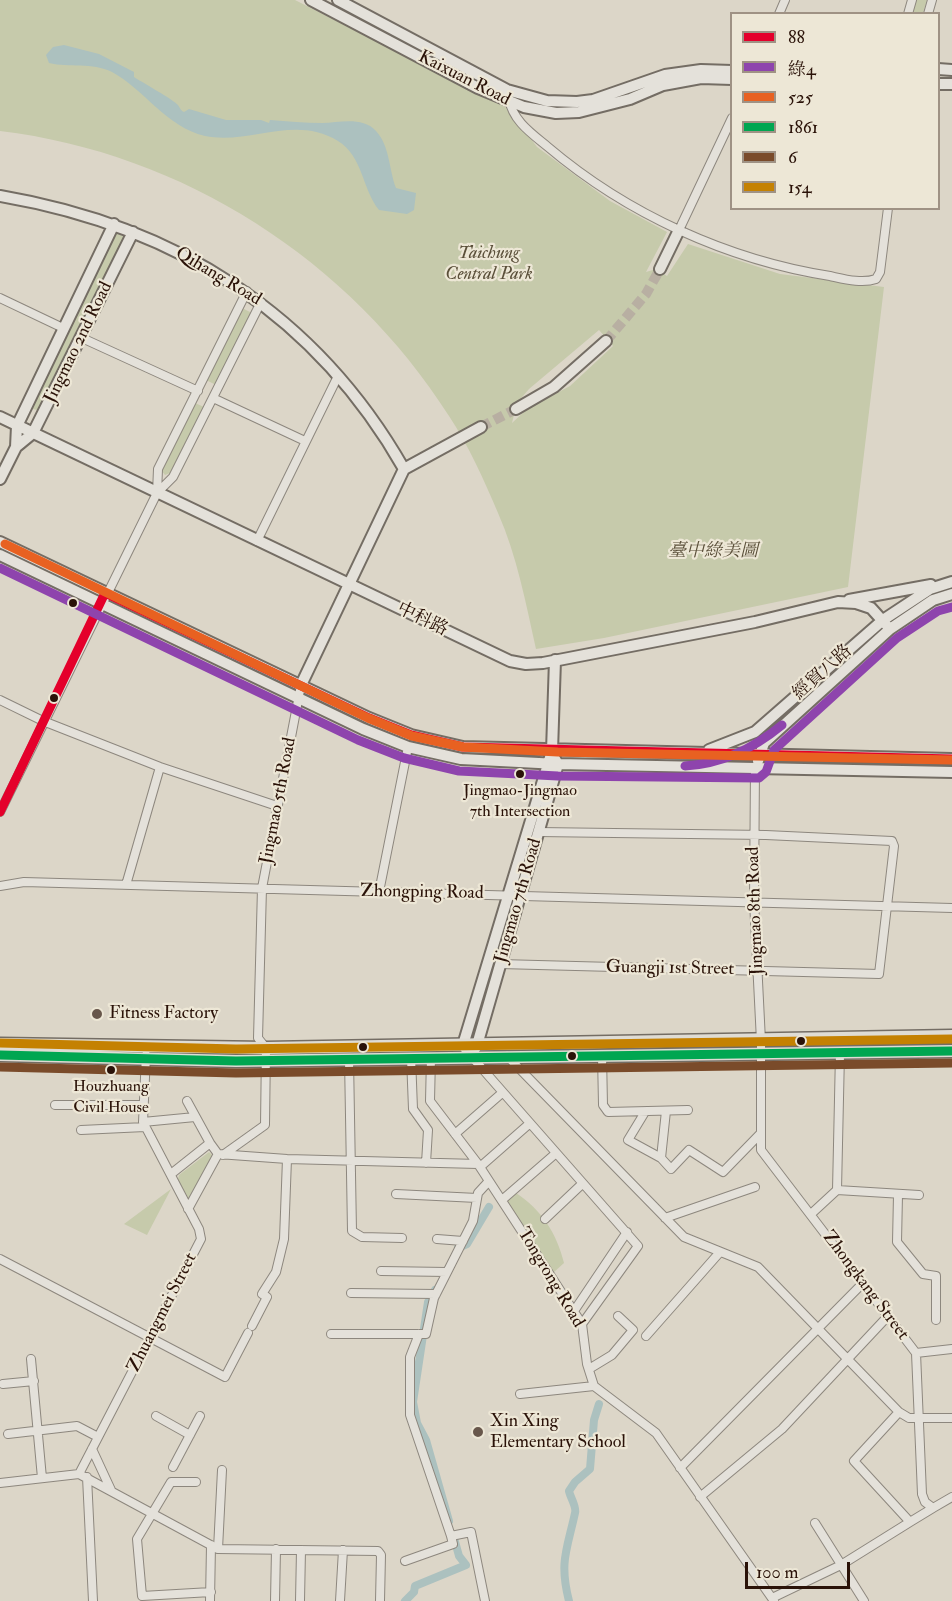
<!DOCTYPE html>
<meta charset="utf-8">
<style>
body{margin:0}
#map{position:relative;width:952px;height:1601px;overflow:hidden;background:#dcd6c8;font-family:"IM FELL Double Pica","Noto Serif TC",serif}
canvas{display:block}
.legend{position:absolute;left:730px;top:12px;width:210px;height:198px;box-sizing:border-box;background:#ede7d6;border:2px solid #9f9284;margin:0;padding:8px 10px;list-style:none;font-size:18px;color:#2a1208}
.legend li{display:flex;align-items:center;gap:12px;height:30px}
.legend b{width:30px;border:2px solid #9f9284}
.scale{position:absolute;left:745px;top:1562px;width:105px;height:27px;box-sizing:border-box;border:3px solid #2a1208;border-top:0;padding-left:8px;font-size:18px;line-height:21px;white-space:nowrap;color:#2a1208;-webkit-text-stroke:4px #ede7d6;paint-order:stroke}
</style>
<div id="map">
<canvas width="952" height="1601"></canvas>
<ul class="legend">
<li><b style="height:8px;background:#e4002b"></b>88</li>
<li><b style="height:8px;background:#8e44ad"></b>綠4</li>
<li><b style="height:8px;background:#e86121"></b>525</li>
<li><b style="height:8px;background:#00a651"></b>1861</li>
<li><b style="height:8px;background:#7a4b2a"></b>6</li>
<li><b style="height:8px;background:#c48102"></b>154</li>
</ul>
<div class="scale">100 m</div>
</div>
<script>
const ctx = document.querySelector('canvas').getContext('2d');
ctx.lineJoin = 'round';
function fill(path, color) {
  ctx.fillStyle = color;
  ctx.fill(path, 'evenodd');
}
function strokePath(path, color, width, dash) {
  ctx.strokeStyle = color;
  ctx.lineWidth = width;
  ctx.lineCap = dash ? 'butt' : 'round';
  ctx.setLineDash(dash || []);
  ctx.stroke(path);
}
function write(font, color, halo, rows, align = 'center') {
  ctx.font = font + ' "IM FELL Double Pica","Noto Serif TC",serif';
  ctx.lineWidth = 4.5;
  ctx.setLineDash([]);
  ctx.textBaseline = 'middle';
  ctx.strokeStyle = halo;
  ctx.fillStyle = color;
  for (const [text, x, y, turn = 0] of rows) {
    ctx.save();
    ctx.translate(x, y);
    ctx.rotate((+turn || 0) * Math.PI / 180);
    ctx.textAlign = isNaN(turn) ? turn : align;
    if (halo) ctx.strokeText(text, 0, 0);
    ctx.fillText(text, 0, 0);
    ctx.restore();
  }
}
const green = new Path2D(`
 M0,0H295L509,109L537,147L610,201L667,232L646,272L656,269L667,276L688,244L780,274L884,287L848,587L604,638L536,649C526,604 517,556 498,513C484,480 469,446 449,416C350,260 183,153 0,131ZM599,330L613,346L570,386L527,409L512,423L517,403L529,389Z
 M916,0H927L923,13L911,14Z
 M117,233L123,236L124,242L42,407L37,410L33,409L32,402L112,236Z
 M244,309L250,312L251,316L216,385L206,380L240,311Z
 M195,403L204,407L170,473L165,475L161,470Z
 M209,1152L213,1156L191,1207L177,1183L179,1175Z
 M171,1189L147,1235L124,1224Z
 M516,1193C542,1210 557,1234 564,1263L553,1273L506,1202Z`);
const water = new Path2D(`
 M64,45L99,54L134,72V77C140,81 174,100 178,105C180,108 181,111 184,112L189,109L226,120H261L269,123L270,120C287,121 305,123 322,123C339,123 362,116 376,131C390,146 389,170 396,188L416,193L414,210L407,214L379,210C362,189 363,156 338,141C295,114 250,145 205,136C166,127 144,89 112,72C92,62 69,68 49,63L46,55L53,47Z`);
const canal = new Path2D(`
 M458,1248L467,1244L489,1207
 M435,1290L428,1302L413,1402L417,1423L426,1440L449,1521
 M405,1601L414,1592L415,1586L466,1565L459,1556L454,1538
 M569,1601C559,1562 567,1550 575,1513C577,1507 570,1497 569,1491L575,1482L590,1469L594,1420L599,1404`);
const secondaryTunnel = new Path2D(`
 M606,341L646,294L660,269
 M481,427L516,409`);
const street = new Path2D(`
 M779,14L785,0
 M908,14L912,0
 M928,14L932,0
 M509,99C513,121 531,133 548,147C627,214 728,260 830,276C844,279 862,284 876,279L880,272L888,208
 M679,230L732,118
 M0,298L63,328
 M82,338L198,391
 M213,398L305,441
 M157,493L158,469L247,291
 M257,541L338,376
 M0,700L43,721L160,767L277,806
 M755,767L754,901L761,1041V1150L916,1353L922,1494L925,1502L933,1508L952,1497
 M0,812L157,493L173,477L261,302
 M126,885L160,767
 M0,886L24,882L952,908
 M379,892L408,747
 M500,964L879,974L894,846L892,841L766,835L538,832
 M602,1055L603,1105L608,1112L688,1110
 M507,1056L684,1237L758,1267L899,1412L909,1418H952
 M411,1057L413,1109L428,1130L426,1163
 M431,1057L430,1101L478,1164L582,1324L587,1364L594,1386L656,1433L774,1601
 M472,1057L638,1246L582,1324
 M349,1059L352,1231L362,1237L402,1238
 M187,1101L210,1143
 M55,1105H144
 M666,1111L661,1158L671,1169L689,1150L723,1172L760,1134
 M645,1112L628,1140L661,1158
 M143,1122L195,1117
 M81,1130L145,1127
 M455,1134L502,1093
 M218,1154L287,1159L478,1164
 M223,1155L265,1125L266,1048L258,1038L262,888L301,685
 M480,1167L529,1124
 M171,1174L210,1143L218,1154
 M837,1190L919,1195
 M396,1194L477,1198
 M898,1195L897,1242L923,1274L936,1276V1320
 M502,1200L555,1154
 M188,1209L218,1154
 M811,1214L837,1190L840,1053
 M665,1218L755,1187
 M545,1219L582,1184
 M437,1239L463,1241
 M0,1259L225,1377L248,1333
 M381,1271L447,1272
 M351,1293L436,1294
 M574,1311L627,1232
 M252,1326L267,1297L262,1294L276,1272L284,1239L287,1159
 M331,1334H426L434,1298L473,1221L478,1193L489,1181
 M419,1334L410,1357V1415L451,1536L471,1532L485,1601
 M646,1336L720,1252
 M916,1353L952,1349
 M31,1359L42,1478
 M589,1369L612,1355L633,1330L618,1316
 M3,1384L34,1381
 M520,1394L594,1386
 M899,1412L854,1461L910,1522L933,1508
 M156,1416L190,1435
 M8,1434L77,1426L98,1437
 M92,1449L111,1490
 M173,1467L200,1416
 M680,1468L863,1283
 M79,1474L201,1239L199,1229L143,1122L146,1055
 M87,1477L93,1601
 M196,1482H171L137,1539L142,1596L211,1592
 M0,1483L79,1474L218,1549L378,1551L381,1555L380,1601
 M700,1497L782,1429L888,1316
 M815,1523L864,1601
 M218,1549L222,1470
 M405,1561L453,1544L451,1536
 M772,1598L841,1565L910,1522
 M210,1601L211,1545
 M275,1601L276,1549
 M300,1601L301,1550
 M340,1601L343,1550`);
const secondary = new Path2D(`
 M311,0L478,88L524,107L556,113L579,112L630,99L663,85L701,78L732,79
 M338,0L507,90L547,101L577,102L593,100L665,75L701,70L732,71
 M938,69L952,70
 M938,84H952
 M0,196C175,226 315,313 404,469
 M660,269L679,230
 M516,409L554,387L606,341
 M0,417L510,661L526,664L543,663L755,622L838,602L856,603L871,608L890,629
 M16,447L33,433L133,232
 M0,479L16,447L17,426L114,224
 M0,542L369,718L411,735L463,747L952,759
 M0,555L363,729L408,747L461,759L558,764L952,772
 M849,600L931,585
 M555,660L552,751L463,1045L471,1056L477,1045L558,764L555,759
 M301,685L404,469L481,427
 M709,750L755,732L883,620L930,589L952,582
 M758,761L764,743L890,629L933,600L952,594`);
const primary = new Path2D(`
 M0,1044L266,1048L952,1036
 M0,1055L236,1061L952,1051`);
const bus1 = new Path2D(`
 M0,812L105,593L369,718L411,735L463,747L952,759`);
const bus2 = new Path2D(`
 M0,568L358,740L404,758L459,771L558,776L759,778L766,772L774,750L897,638L938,611L952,607
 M685,766C722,764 753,749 782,725`);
const bus3 = new Path2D(`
 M5,544L368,718L412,736L463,747L558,752L952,760`);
const bus4 = new Path2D(`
 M0,1055L236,1061L952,1051`);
const bus5 = new Path2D(`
 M0,1067L236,1073L952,1063`);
const bus6 = new Path2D(`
 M0,1043L236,1049L952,1039`);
const markers = [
 [73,603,5,"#2a1208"],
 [54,698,5,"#2a1208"],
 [520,774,5,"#2a1208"],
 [97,1014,6,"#68574b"],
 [801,1041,5,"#2a1208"],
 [363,1047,5,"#2a1208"],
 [572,1056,5,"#2a1208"],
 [111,1070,5,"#2a1208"],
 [478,1432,6,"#68574b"]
];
const busNames = [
 ["Jingmao-Jingmao",520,792],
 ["7th Intersection",520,813],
 ["Houzhuang",111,1088],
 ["Civil House",111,1109]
];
const streetNames = [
 ["Kaixuan Road",464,79,27],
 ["Qihang Road",218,277,31],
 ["Jingmao 2nd Road",79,343,-64],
 ["中科路",422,620,26],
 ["經貿八路",823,673,-42],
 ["Jingmao 5th Road",279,801,-79],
 ["Zhongping Road",422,893,1],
 ["Jingmao 7th Road",519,901,-74],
 ["Jingmao 8th Road",756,911,-92],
 ["Guangji 1st Street",670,969,1],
 ["Tongrong Road",550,1278,59],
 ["Zhongkang Street",865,1286,53],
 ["Zhuangmei Street",163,1313,-63]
];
const parkNames = [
 ["Taichung",489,254],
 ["Central Park",489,275],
 ["臺中綠美圖",713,552]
];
const poiNames = [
 ["Fitness Factory",109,1014],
 ["Xin Xing",490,1422],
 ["Elementary School",490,1443]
];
fill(green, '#c6caab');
fill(water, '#acc1bf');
strokePath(canal, '#acc1bf', 8);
strokePath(secondaryTunnel, '#b8afa2', 10, [10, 5]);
strokePath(street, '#8d877e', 10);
strokePath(secondary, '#746d64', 14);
strokePath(primary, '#746d64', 15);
strokePath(street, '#e4e1da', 8);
strokePath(secondary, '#e4e1da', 10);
strokePath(primary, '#dfdcd4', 12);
strokePath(bus1, '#e4002b', 9);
strokePath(bus2, '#8e44ad', 9);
strokePath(bus3, '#e86121', 9);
strokePath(bus4, '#00a651', 9);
strokePath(bus5, '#7a4b2a', 9);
strokePath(bus6, '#c48102', 9);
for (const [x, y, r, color] of markers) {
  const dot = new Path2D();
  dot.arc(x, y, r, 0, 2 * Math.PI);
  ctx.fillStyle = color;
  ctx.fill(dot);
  strokePath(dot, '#ede7d6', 2);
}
write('16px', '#2a1208', '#ede7d6', busNames);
write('18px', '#2a1208', '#ede7d6', streetNames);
write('italic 18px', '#5a4f39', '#ede7d6', parkNames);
write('18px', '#2a1208', '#ede7d6', poiNames, 'left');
</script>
